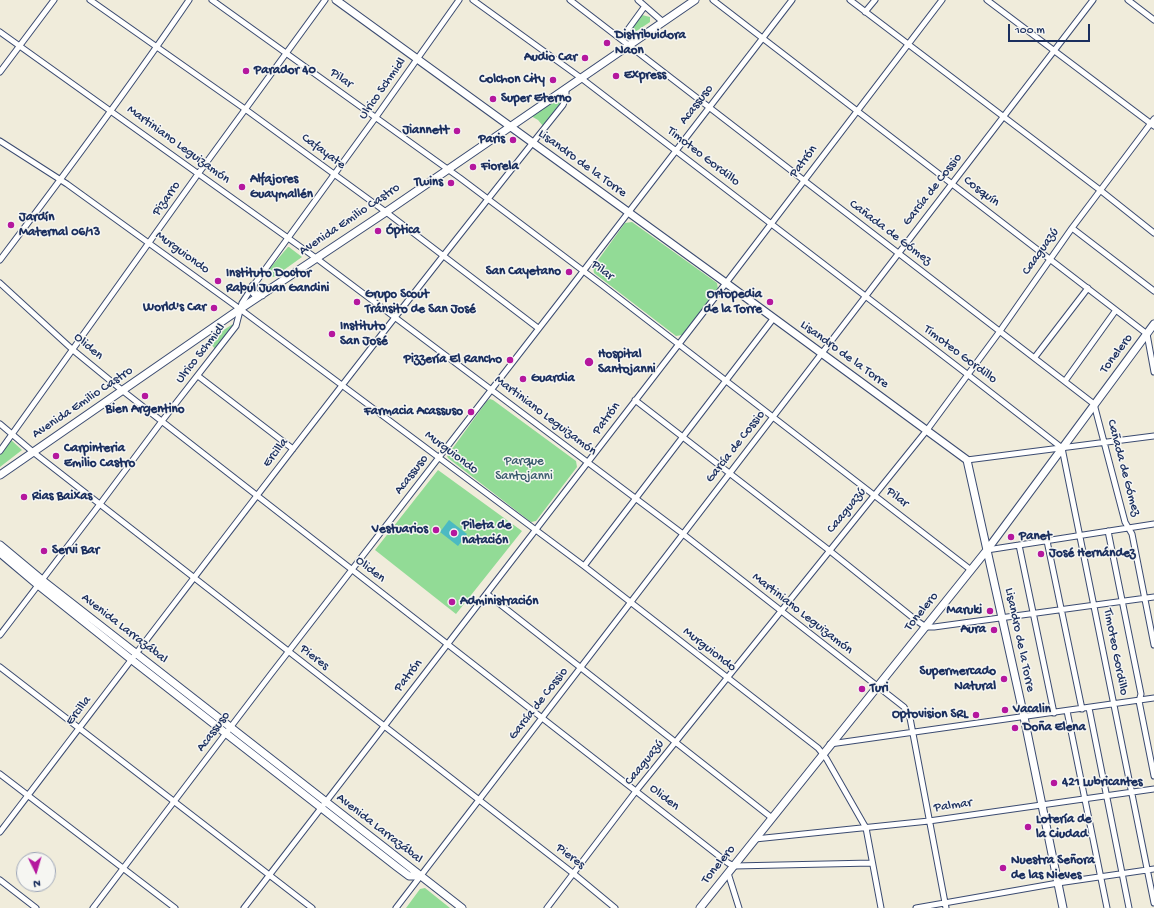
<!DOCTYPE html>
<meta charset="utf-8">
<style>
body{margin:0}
#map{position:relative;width:1154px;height:908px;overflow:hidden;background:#f0ecdb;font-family:"Gochi Hand",sans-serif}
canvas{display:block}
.north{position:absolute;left:16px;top:852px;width:40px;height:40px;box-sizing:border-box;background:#f6f6f2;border:1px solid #9ea6b7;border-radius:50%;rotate:175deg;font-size:11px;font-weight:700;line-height:16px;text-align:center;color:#1b2f5e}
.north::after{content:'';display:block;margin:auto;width:14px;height:18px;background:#b5179e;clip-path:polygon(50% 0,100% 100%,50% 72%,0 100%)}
.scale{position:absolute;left:1008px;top:24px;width:82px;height:18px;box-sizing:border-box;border:2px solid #1b2f5e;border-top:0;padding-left:5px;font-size:12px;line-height:14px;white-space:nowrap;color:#1b2f5e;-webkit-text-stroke:3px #f6f6f2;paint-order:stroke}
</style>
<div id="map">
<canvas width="1154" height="908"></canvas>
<div class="north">N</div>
<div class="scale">100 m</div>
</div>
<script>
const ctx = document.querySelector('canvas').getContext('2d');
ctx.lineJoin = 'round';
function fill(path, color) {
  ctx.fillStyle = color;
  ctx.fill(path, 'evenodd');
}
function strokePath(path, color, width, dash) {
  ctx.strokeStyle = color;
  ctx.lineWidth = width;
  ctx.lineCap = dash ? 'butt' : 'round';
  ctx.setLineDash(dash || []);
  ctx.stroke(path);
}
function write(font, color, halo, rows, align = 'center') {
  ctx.font = font + ' "Gochi Hand",sans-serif';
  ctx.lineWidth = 3;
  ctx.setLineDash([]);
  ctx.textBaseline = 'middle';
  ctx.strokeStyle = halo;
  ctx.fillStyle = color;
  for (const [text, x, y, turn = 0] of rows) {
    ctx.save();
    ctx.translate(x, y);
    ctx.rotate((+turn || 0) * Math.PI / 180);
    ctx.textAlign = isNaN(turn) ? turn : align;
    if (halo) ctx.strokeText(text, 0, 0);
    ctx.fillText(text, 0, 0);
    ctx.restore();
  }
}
const green = new Path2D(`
 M642,15L650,17V22L629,36L628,34L639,17Z
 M559,99L562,102L543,126L538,120L531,116Z
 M632,222L717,283L718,289L682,335L676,336L594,273L593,267L625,223Z
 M288,247H289L302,257L274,277L271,276L268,273L270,268Z
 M233,324L231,328L215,349L208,340Z
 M490,399L493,400L576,461L577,467L536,521L531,522L448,458L447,456L487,401Z
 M11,440L22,450L0,467V455Z
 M438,470L522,531L456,614L375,550Z
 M425,888L450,908H406L420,889Z`);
const water = new Path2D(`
 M449,520L467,534L458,546L440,532Z`);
const street = new Path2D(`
 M90,0L245,109L386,212L538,328
 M212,0L460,178L602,285L971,570
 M473,0L581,78L967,374L1062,448L1154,903
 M570,0L1094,404L1125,522L1132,534L1154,645
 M638,0L663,22
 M713,0L1147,334L1154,372
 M850,0L1100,190L1154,233
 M987,0L1154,126
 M1128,0L1154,20
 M865,12L875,0
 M0,32L316,258L683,534L904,707L910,718L946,908
 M621,39L645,6
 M0,72L54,0
 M0,141L67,184L240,309L584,566L818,748L826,758L866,828L881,908
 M1072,228L1154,291
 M0,260C65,174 129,88 189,0
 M0,283L73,350L123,391L728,863L734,866L872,863
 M1035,357L1088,288
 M198,376L293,449
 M1065,381L1116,310
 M635,400L830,551L917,621L926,627H934L1154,597
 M0,424L33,452L574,874L615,908
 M0,451L198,174L325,0
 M967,460L1154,436
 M1108,531L1141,694L1139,701L1154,776
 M1047,541L1082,709
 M1019,545L1054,713
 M987,550L1154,524
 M584,566L773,319
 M487,594L772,818
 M0,635L100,504L162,421L236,326L242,303L253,286L376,117L459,0
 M0,667L312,908
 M1089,708L1129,908
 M1067,711L1107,908
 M830,744L1154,698
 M0,774L175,908
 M0,832C186,588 371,344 563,105L566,97V88
 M755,839L929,821L1154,789
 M728,873L739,908
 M0,880L36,908
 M93,908L271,674L571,287L792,0
 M244,908L726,283L942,0
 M396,908L1093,0
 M547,908L636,791L927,430L1000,331L1072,228L1154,119
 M916,908L1058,883L1154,869`);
const secondary = new Path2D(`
 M336,0L726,283L967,460L1024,717L1063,908
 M253,286C251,293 256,296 262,295
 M0,475L240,309L386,212L695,0
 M0,545L42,580L462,908
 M0,553L38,585L132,660L397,867L409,876H420
 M700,908L987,550L1154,324`);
const markers = [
 [607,43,4,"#b5179e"],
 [585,58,4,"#b5179e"],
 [246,71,4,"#b5179e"],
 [616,76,4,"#b5179e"],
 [553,80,4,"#b5179e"],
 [493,99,4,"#b5179e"],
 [457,131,4,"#b5179e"],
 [513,140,4,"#b5179e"],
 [473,167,4,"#b5179e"],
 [451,183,4,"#b5179e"],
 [242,187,4,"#b5179e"],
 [11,225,4,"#b5179e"],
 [378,231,4,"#b5179e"],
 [569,272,4,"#b5179e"],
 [218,281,4,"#b5179e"],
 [357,302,4,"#b5179e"],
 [770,302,4,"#b5179e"],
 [214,308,4,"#b5179e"],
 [332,334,4,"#b5179e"],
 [510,360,4,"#b5179e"],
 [589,362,5,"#b5179e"],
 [523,379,4,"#b5179e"],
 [145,396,4,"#b5179e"],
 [471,412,4,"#b5179e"],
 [56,456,4,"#b5179e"],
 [24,497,4,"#b5179e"],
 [436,530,4,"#b5179e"],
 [454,533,4,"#b5179e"],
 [1011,537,4,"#b5179e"],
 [44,551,4,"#b5179e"],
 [1041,554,4,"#b5179e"],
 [452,602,4,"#b5179e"],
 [990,611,4,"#b5179e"],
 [994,630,4,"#b5179e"],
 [1004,679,4,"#b5179e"],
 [862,689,4,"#b5179e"],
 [1005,710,4,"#b5179e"],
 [976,715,4,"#b5179e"],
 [1015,728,4,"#b5179e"],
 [1054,783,4,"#b5179e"],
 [1028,827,4,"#b5179e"],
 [1003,868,4,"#b5179e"]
];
const poiNames = [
 ["Distribuidora",615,36],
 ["Naon",615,51],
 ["Audio Car",577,58,"right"],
 ["Parador 40",254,71],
 ["Express",624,76],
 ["Colchon City",545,80,"right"],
 ["Super Eterno",501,99],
 ["Jiannett",449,131,"right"],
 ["Paris",505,140,"right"],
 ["Fiorela",481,167],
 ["Alfajores",250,180],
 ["Guaymallén",250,195],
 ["Twins",443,183,"right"],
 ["Jardín",19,218],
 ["Maternal 06/13",19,233],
 ["Óptica",386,231],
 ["San Cayetano",561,272,"right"],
 ["Instituto Doctor",226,274],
 ["Raþul Juan Gandini",226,289],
 ["Grupo Scout",365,295],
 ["Tránsito de San José",365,310],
 ["Ortopedia",762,295,"right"],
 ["de la Torre",762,310,"right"],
 ["World's Car",206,308,"right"],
 ["Instituto",340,327],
 ["San José",340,342],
 ["Hospital",598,355],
 ["Santojanni",598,370],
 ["Pizzería El Rancho",502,360,"right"],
 ["Guardia",531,379],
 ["Bien Argentino",145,410,"center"],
 ["Farmacia Acassuso",463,412,"right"],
 ["Carpinteria",64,449],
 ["Emilio Castro",64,464],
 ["Rias Baixas",32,497],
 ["Pileta de",462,526],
 ["natación",462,541],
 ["Vestuarios",428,530,"right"],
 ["Panet",1019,537],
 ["Servi Bar",52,551],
 ["José Hernández",1049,554],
 ["Administración",460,602],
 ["Maruki",982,611,"right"],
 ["Aura",986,630,"right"],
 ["Supermercado",996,672,"right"],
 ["Natural",996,687,"right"],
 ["Turi",870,689],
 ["Vacalin",1013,710],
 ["Optovision SRL",968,715,"right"],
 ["Doña Elena",1023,728],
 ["421 Lubricantes",1062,783],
 ["Lotería de",1036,820],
 ["la Ciudad",1036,835],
 ["Nuestra Señora",1011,861],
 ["de las Nieves",1011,876]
];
const streetNames = [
 ["Pilar",341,79,35],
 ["Ulrico Schmidl",383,89,-55],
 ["Acassuso",697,105,-52],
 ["Martiniano Leguizamón",178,145,36],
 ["Cafayate",323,152,36],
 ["Timoteo Gordillo",703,157,38],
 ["Patrón",804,162,-53],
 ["Lisandro de la Torre",582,164,36],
 ["García de Cossio",933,190,-52],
 ["Cosquín",981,192,37],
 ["Pizarro",167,199,-55],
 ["Avenida Emilio Castro",350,220,-34],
 ["Cañada de Gómez",890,233,37],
 ["Caaguazú",1041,252,-55],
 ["Murguiondo",182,253,36],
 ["Pilar",602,271,37],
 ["Oliden",88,347,40],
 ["Ulrico Schmidl",201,354,-52],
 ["Tonelero",1117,354,-53],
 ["Lisandro de la Torre",844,355,36],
 ["Timoteo Gordillo",960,355,37],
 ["Avenida Emilio Castro",83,403,-34],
 ["Martiniano Leguizamón",545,416,37],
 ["Patrón",607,419,-53],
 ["García de Cossio",736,447,-52],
 ["Ercilla",276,453,-52],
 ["Murguiondo",451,453,37],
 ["Cañada de Gómez",1123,468,75],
 ["Acassuso",412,475,-52],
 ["Pilar",897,498,38],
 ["Caaguazú",847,511,-51],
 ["Oliden",370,570,38],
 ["Tonelero",922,612,-51],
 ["Martiniano Leguizamón",802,614,38],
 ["Avenida Larrazábal",124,629,38],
 ["Lisandro de la Torre",1019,640,78],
 ["Murguiondo",709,650,38],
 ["Timoteo Gordillo",1115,652,79],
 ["Pieres",314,658,38],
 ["Patrón",409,676,-52],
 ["García de Cossio",539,704,-52],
 ["Ercilla",79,711,-52],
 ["Acassuso",214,732,-53],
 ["Caaguazú",645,763,-51],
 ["Oliden",664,798,38],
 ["Palmar",953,806,-8],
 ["Avenida Larrazábal",379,829,38],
 ["Pieres",570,857,38],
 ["Tonelero",719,865,-51]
];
const parkNames = [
 ["Parque",524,462],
 ["Santojanni",524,477]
];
fill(green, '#92db96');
fill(water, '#4bbac2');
strokePath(street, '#3b4b71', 7);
strokePath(secondary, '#3b4b71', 9);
strokePath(street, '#fff', 5);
strokePath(secondary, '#fff', 7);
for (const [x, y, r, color] of markers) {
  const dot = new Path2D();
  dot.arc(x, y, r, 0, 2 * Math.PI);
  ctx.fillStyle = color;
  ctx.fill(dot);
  strokePath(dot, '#f6f6f2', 1.5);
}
write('bold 13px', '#1b2f5e', '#f6f6f2', poiNames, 'left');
write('13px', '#1b2f5e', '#f6f6f2', streetNames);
write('13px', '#395a6c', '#f6f6f2', parkNames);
</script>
